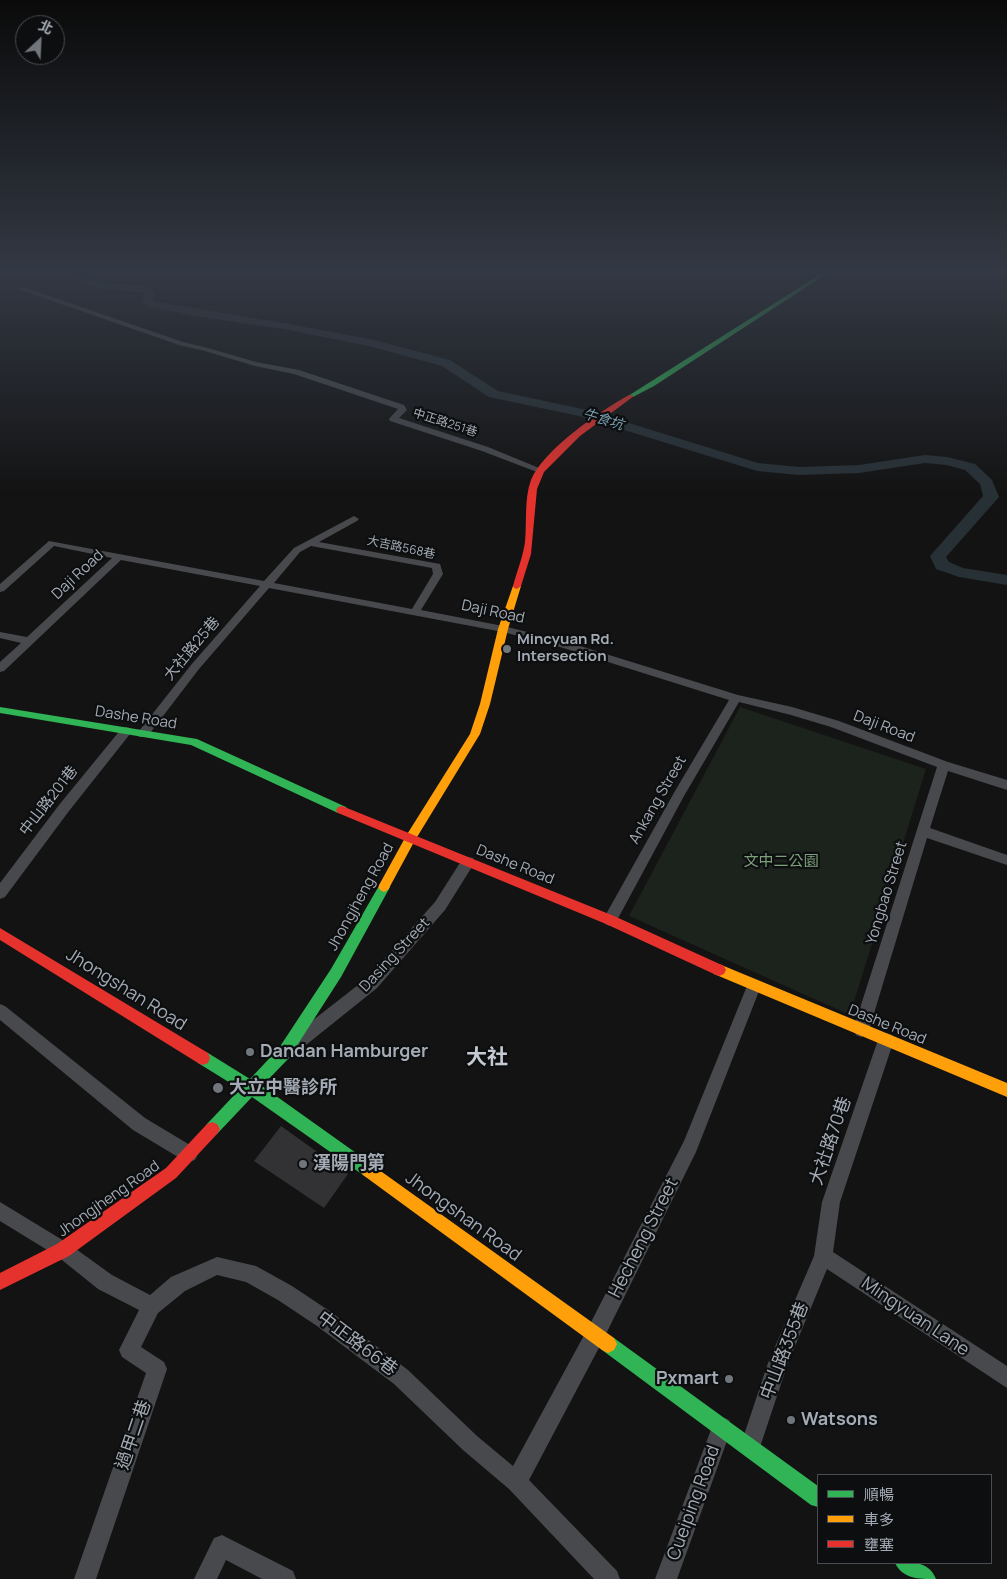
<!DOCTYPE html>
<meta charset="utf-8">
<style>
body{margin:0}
#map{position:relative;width:1007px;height:1579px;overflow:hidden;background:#131313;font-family:Manrope,"Noto Sans TC",sans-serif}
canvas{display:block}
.legend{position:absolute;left:817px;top:1474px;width:175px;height:90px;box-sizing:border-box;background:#0d0e0f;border:1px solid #494d51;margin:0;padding:6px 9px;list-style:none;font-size:15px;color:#a4abb5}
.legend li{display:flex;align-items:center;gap:10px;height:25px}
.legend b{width:25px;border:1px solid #494d51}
.north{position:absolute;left:15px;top:15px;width:50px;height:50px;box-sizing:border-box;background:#0d0e0f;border:1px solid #494d51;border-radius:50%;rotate:25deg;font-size:14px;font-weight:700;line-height:20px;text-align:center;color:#a4abb5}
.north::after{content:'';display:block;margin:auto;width:18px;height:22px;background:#71767c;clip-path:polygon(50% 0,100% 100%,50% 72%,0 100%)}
</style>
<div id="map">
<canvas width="1007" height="1579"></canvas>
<ul class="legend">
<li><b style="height:6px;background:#30b455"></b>順暢</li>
<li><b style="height:6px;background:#ff9f0a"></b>車多</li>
<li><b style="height:6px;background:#e5322d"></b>壅塞</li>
</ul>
<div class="north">北</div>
</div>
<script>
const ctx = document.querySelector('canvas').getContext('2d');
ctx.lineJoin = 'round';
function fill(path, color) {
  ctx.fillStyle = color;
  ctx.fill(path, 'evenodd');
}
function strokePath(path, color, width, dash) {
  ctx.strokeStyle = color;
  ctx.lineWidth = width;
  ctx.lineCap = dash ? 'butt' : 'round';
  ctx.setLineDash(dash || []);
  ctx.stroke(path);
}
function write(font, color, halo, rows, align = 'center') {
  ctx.font = font + ' Manrope,"Noto Sans TC",sans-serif';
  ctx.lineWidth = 4.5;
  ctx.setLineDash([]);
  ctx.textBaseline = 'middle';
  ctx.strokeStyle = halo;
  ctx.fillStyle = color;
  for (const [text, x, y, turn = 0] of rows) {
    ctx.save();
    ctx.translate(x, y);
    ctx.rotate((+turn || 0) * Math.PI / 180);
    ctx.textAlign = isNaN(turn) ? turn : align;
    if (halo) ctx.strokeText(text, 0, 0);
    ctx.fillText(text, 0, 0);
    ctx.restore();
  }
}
const green = new Path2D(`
 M740,707L926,769L850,1015L629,916Z`);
const river = new Path2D(`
 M63,275C76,274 85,280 98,282C115,285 132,283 150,288L155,296L153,301L157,302L284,323L374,340L450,360L498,391L587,410L758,463L799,467L859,465L925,455L947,457L975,464L992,480L999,497L946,557L949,562L963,568L1007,575V585L959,577L936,569L930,556L983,496L980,484L965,470L947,465L925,463L859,473L799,475L757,471L579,416L489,397L442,366L373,347L284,329L194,316L150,307L141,302L145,296L142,292L96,288Z`);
const building = new Path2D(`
 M281,1126L348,1174L324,1208L254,1161Z`);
const street = new Path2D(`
 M23,287L183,342L208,348L256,362L299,370L404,405L407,410L399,418L488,447L544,470L537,472L482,451L390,421L389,419L398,409L294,374L255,366L205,351L179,345L21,290L20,289Z
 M354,516L359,519L357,521L319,542L440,564L443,574L421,610L503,626L564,641L738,695L792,707L839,721L948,762L1007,780V790L948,771L930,828L1007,855V865L927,838L869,1030L866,1035L861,1037L856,1035L853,1030L937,767L831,727L791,715L739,702L684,796L615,924L610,926L605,924L603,920L605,916L675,791L729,700L557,646L503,632L269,588L199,669L147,737H139L137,734L139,731L191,665L260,586L121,560L4,671L0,672V662L21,643L0,638V632L27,637L112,558L54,546L4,591L0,592V584L49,541L264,581L294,548ZM311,546L432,568L433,574L412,609L274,583L300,552Z
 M126,727L130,728L132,731L130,734L69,811L5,897L0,899V883L59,805L122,728Z
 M468,857L473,858L475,862L445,910L377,988L306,1045L300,1047L294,1045L292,1040L294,1035L367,978L435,902L463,858Z
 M754,979L759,981L761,986L696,1152L602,1342L529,1480L617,1571L620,1579H594L509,1489L463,1450L394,1384L317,1326L278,1300L246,1282L217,1275L185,1291L158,1313L141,1347L164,1362L167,1369L96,1579H74L146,1373L122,1357L119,1350L139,1310L98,1289L57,1256L0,1221V1202L69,1244L112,1275L150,1295L171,1277L217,1257L256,1266L292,1286L331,1312L408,1370L477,1436L513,1466L588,1328L684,1141L747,986L749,981Z
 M0,1004L5,1006L145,1118L195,1148L198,1154L195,1160L189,1162L183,1160L133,1130L0,1020Z
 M886,1033L892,1035L894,1040L840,1202L833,1252L1007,1366V1388L827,1269L788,1363L760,1447L757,1454L750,1457L743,1454L740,1447L768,1363L814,1256L822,1202L878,1040L880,1035Z
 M722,1417L729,1420L732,1427L677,1579H655L712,1427L715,1420Z
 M222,1535L293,1571L296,1579H262L226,1560L217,1579H194L214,1538Z`);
const fast = new Path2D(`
 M819,275H825L654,386L633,397L628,396Z
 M0,707L197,739L346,807L348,810L346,813H338L191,745L0,713Z
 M384,882L388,884L390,887L341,977L289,1058L262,1086L373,1165L376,1170L373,1175L368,1178L363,1175L252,1097L217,1134L212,1136L207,1134L204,1129L207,1124L240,1089L198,1063L196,1058L198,1053L203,1051L208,1053L250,1079L279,1048L331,969L380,884Z
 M608,1335L614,1338L818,1486V1507L811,1505L602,1350L599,1344L602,1338Z
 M895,1563C912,1562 929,1561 936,1579C918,1579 903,1579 895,1563Z`);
const slow = new Path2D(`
 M517,583L521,586L508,629L490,704L480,734L414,842L388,890L384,892L380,890L378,887L406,836L470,734L480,704L498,629L513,586Z
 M719,964L1007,1083V1097L714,974L712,970L714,966Z
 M368,1162L614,1338L617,1344L614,1350L608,1353L602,1350L363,1175L360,1170L363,1165Z`);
const jam = new Path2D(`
 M629,395L634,396L580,436L544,472L537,489L531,554L521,586L517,589L514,588L513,586C517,571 523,557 525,542C527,522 524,499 531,480C544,449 600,411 629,395Z
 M342,806L614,916L724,966L726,970L724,974L719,976L714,974L606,924L338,813L336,810L338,807Z
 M0,928L208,1053L210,1058L208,1063L203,1065L198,1063L0,940Z
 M212,1122L217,1124L220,1129L217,1134L176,1178L69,1256L0,1290V1273L57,1244L166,1168L207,1124Z`);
const markers = [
 [507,649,5,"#71767c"],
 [250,1052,5,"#71767c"],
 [218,1088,6,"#71767c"],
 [303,1164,5,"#71767c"],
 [729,1379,5,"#71767c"],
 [791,1420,5,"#71767c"]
];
const farStreetnames = [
 ["中正路251巷",445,423,18],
 ["大吉路568巷",401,548,12]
];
const farWaternames = [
 ["牛食坑",603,420,17]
];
const streetNames = [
 ["Daji Road",78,575,-43],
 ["Daji Road",493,612,12],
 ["大社路25巷",192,649,-50],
 ["Dashe Road",136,718,9],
 ["Daji Road",884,727,21],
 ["Ankang Street",658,800,-60],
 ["中山路201巷",49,801,-52],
 ["Dashe Road",515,865,22],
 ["Yongbao Street",887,893,-73],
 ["Jhongjheng Road",361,897,-61],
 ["Dasing Street",395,955,-47],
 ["Dashe Road",887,1025,22],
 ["Jhongjheng Road",109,1199,-35]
];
const poiNames = [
 ["Mincyuan Rd.",517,640],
 ["Intersection",517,657]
];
const parkNames = [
 ["文中二公園",781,862]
];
const nearStreetnames = [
 ["Jhongshan Road",126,990,32],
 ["大社路70巷",831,1141,-71],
 ["Jhongshan Road",463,1217,36],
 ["Hecheng Street",644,1238,-63],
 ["Mingyuan Lane",915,1317,34],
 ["中正路66巷",357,1344,37],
 ["中山路355巷",785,1351,-69],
 ["過甲二巷",134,1435,-71],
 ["Cueiping Road",694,1503,-70]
];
const nearPoinames = [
 ["Dandan Hamburger",260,1052],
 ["大立中醫診所",229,1088],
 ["漢陽門第",313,1164],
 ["Pxmart",719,1379,"right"],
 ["Watsons",801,1420]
];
const nearQuarternames = [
 ["大社",487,1058]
];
fill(green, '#1c221c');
fill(river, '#273035');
fill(building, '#323234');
fill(street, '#47494c');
fill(fast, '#30b455');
fill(slow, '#ff9f0a');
fill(jam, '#e5322d');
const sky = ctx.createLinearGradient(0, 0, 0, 496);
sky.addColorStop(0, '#0a0a0a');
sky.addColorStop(0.55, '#333944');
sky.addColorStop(1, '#33394400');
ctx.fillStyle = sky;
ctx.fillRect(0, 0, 1007, 496);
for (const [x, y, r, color] of markers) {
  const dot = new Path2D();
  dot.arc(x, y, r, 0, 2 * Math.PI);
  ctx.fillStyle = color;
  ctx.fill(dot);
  strokePath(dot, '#0d0e0f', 2);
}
write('12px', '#a4abb5', '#0d0e0f', farStreetnames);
write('italic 14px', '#7a9eb0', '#0d0e0f', farWaternames);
write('15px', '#a4abb5', '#0d0e0f', streetNames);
write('bold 15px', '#a4abb5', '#0d0e0f', poiNames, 'left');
write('15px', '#7da07a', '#0d0e0f', parkNames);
write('18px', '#a4abb5', '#0d0e0f', nearStreetnames);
write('bold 18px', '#a4abb5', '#0d0e0f', nearPoinames, 'left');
write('bold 21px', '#c5c9d1', '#0d0e0f', nearQuarternames);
</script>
